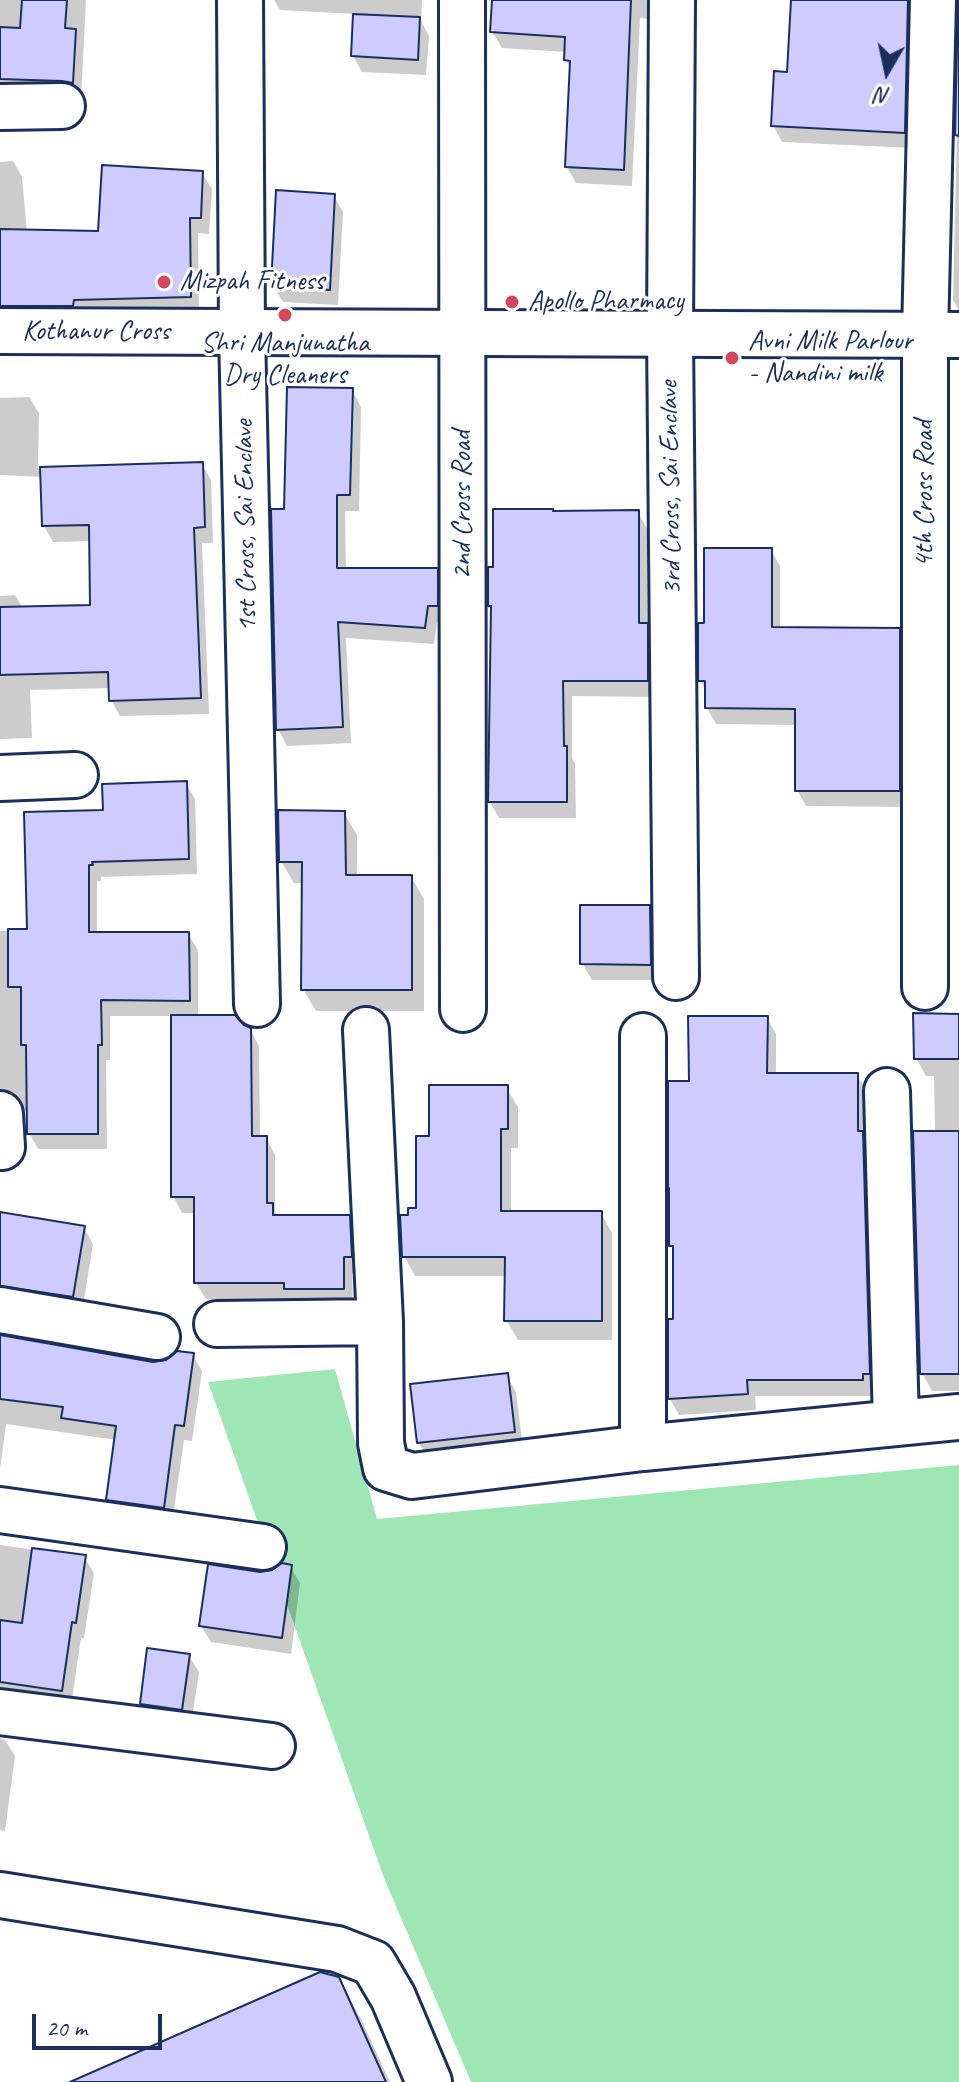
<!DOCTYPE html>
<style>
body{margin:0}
#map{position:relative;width:959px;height:2082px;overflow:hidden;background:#fff;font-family:Caveat,sans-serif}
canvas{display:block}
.north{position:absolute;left:847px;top:32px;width:80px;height:80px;-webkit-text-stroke:6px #fff;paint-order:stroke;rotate:189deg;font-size:22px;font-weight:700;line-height:32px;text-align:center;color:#1b2f5e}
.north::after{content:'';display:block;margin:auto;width:28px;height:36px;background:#1b2f5e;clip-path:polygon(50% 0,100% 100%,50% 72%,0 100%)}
.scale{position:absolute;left:32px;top:2014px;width:130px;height:36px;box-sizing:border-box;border:4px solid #1b2f5e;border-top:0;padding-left:10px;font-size:24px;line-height:28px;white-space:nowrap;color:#1b2f5e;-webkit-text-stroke:6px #fff;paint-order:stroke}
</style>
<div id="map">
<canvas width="959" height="2082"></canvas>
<div class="north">N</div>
<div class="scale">20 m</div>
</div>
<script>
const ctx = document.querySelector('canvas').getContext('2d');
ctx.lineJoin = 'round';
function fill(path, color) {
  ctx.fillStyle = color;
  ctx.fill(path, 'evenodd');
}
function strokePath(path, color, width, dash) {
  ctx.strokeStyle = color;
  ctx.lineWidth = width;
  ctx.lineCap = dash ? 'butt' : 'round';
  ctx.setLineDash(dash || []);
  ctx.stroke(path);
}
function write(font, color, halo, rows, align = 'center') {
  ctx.font = font + ' Caveat,sans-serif';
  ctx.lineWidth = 6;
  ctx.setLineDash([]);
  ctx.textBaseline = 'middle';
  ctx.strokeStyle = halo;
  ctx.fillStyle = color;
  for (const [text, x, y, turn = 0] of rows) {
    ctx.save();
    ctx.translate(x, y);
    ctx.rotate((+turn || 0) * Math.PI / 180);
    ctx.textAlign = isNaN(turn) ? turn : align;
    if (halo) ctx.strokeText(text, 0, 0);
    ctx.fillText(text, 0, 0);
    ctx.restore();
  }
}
const green = new Path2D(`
 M335,1369L377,1519L959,1465V2082H471L384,1878L208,1382Z`);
const shadow = new Path2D(`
 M0,0H86L81,99L0,101Z
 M274,0H422L421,21L429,36L426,75L362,72L353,56L355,14L280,10Z
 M494,0H650V19L640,18L632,186L576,183L567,167L572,70L566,60V52L502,48L492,31Z
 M793,0H908L917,16L913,148L782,142L773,125L789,74Z
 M959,42V311L953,300Z
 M13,161L22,177L27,232L100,233L202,173L212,189L209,234L198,233L199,313L0,322V162Z
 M334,196L343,212L338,305L283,302L273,286Z
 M352,390L361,407L359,511H345L346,570H436L446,587V622H437L434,644L346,638L351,743L287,746L278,729L286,511Z
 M29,397L39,413L38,469L202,464L211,480L213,543H202L209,714L120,716L111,700L110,688L30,690L32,738L0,739V596L15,595L23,608L93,607L91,541L53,542L44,526L42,477L0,475V398Z
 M638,512L647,529L648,627L656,641V697L572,696V758L575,764L576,818H499L490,802L493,611L490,605L495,569Z
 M771,550L780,566V629L899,630L908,646V807L806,806L797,790V725L716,724L707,708V691L700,680L706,625Z
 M186,783L195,799L197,874L101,877V881H97V934H188L198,950V1017L250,1029L259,1046L260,1138H266L275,1155V1211L278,1217H349L358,1233L360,1273H352L353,1305H295L292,1299H206L196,1283V1213H182L173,1196V1016H110V1060H106L107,1149H38L29,1133L26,1111L21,1107L8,1105L0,1107V931H29L105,812Z
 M344,813L357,835V877H411L424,899V1011H316L303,989L304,883H294L281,861Z
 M649,907L659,923V980H592L582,963Z
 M959,1016V1391H932L922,1373L935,1133L934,1076H926L916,1058Z
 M767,1018L776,1034V1075H857L867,1092L878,1390H871V1396H755L756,1410L679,1415L670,1399L675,1321V1252L671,1245L691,1083Z
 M506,1087L518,1107V1148H511V1213H601L612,1233V1340H518L506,1320L507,1276H415L404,1256L410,1217L418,1210L431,1138Z
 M0,1214L84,1228L93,1244L82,1312L0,1303Z
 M0,1337L153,1364L193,1355L202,1371L192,1441L184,1440L172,1523L117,1515L108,1499L116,1440L6,1424L0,1469Z
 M506,1375L516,1392L523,1448L429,1459L419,1443Z
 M0,1545L84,1557L94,1573L84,1638H81L71,1706L0,1705Z
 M291,1567L300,1583L291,1654L211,1642L201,1626L260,1574Z
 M189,1656L199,1672L191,1725L151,1720L142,1704Z
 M0,1738L5,1740L15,1756L5,1831L0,1830Z
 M338,1978L362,2021L390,2082H104Z`);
const building = new Path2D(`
 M22,0H67L65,28L76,29L73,83L62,81L0,79V27L20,28Z
 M492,0H631L624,170L565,167L570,61L564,60L565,37L490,32Z
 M791,0H908L905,133L771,126L774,71L787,72Z
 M958,0H959V136L955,135Z
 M353,14L420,17L418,60L351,56Z
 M102,165L203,171L201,218H190L191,297L74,300L73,306H0V229L98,231Z
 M276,190L335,194L330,290L271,286Z
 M287,387L353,388L350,495H337V568H438V606H428L425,628L338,622L343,727L276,730L271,509H284Z
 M203,462L205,527L194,528L201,698L109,701L108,672L0,675V607L90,605L89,525L42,526L40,467Z
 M493,509H553V511L639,510V623H648V681H563L564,746H567V802H488L491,606H488V567H493Z
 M704,548H772V627L900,628V791H795V709L705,708V681H698V623H704Z
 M187,781L189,859L92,862L93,865H89V932H189L190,1001L101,1000L102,1045H98V1134H27L26,1045H21V987H8V929H27L24,812L103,810L102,784Z
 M278,810L345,811L346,875H412V990H301L302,862H279Z
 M580,905H650L651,965L580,964Z
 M913,1013L959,1014V1059H914Z
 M171,1015H235L244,1025L251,1028L252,1136H267V1203H273V1215H350L352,1257H344V1289H284V1283H194V1197H171Z
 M688,1016H768L767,1073H858V1131H863L870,1374H863V1380H747L748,1394L668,1399V1319H673V1246H669V1188H668V1081H689Z
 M429,1085H508V1129H501V1211H602V1321H504L505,1257H402L400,1215H408V1208H416V1136H429Z
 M913,1131H959V1374H920Z
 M0,1212L85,1226L73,1297L0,1286Z
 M0,1335L153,1362L166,1360L177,1351L194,1353L184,1426L175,1425L164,1508L106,1500L116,1426L61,1418L63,1407L0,1399Z
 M508,1373L515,1432L417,1443L410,1384Z
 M32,1548L86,1555L76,1623L72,1622L62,1691L0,1682V1620L22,1623Z
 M282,1563L292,1565L282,1638L199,1626L208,1564L260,1572L272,1570Z
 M147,1648L190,1654L182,1710L140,1704Z
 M320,1972L339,1977L386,2082H70Z`);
const street = new Path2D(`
 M240,0L242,332L257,1004
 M462,0L463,1009
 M672,0L670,334L676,977
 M0,107L62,106
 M0,778L75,775
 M925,987V335L933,0
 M366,1030L380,1322L381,1443L386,1468L412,1476L643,1448L959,1417
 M643,1036V1448
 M887,1091L896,1423
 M0,1114L2,1147
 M0,1310L157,1337
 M217,1324L380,1322
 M0,1510L263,1547
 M0,1712L272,1746
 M0,1895L337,1949L373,1963L393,1997L429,2082`);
const secondary = new Path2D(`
 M0,331L959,335`);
const markers = [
 [164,282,8,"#d1495b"],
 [512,302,8,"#d1495b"],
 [285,315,8,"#d1495b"],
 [732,358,8,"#d1495b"]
];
const poiNames = [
 ["Mizpah Fitness",180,282],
 ["Apollo Pharmacy",528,302],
 ["Avni Milk Parlour",748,342],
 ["- Nandini milk",748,374],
 ["Shri Manjunatha",285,344,"center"],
 ["Dry Cleaners",285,376,"center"]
];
const streetNames = [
 ["Kothanur Cross",96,332],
 ["3rd Cross, Sai Enclave",671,488,-91],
 ["4th Cross Road",925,494,-90],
 ["2nd Cross Road",463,505,-90],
 ["1st Cross, Sai Enclave",246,526,-91]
];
fill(green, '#9ee7b5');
fill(shadow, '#0003');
fill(building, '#cecbfd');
strokePath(building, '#1b2f5e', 2);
strokePath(street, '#1b2f5e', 50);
strokePath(secondary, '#1b2f5e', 50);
strokePath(street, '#fff', 44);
strokePath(secondary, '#fff', 44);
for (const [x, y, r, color] of markers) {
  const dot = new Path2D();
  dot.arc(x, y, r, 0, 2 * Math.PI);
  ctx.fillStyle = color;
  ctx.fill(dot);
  strokePath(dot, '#fff', 3);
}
write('28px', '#1b2f5e', '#fff', poiNames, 'left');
write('28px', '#1b2f5e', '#fff', streetNames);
</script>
